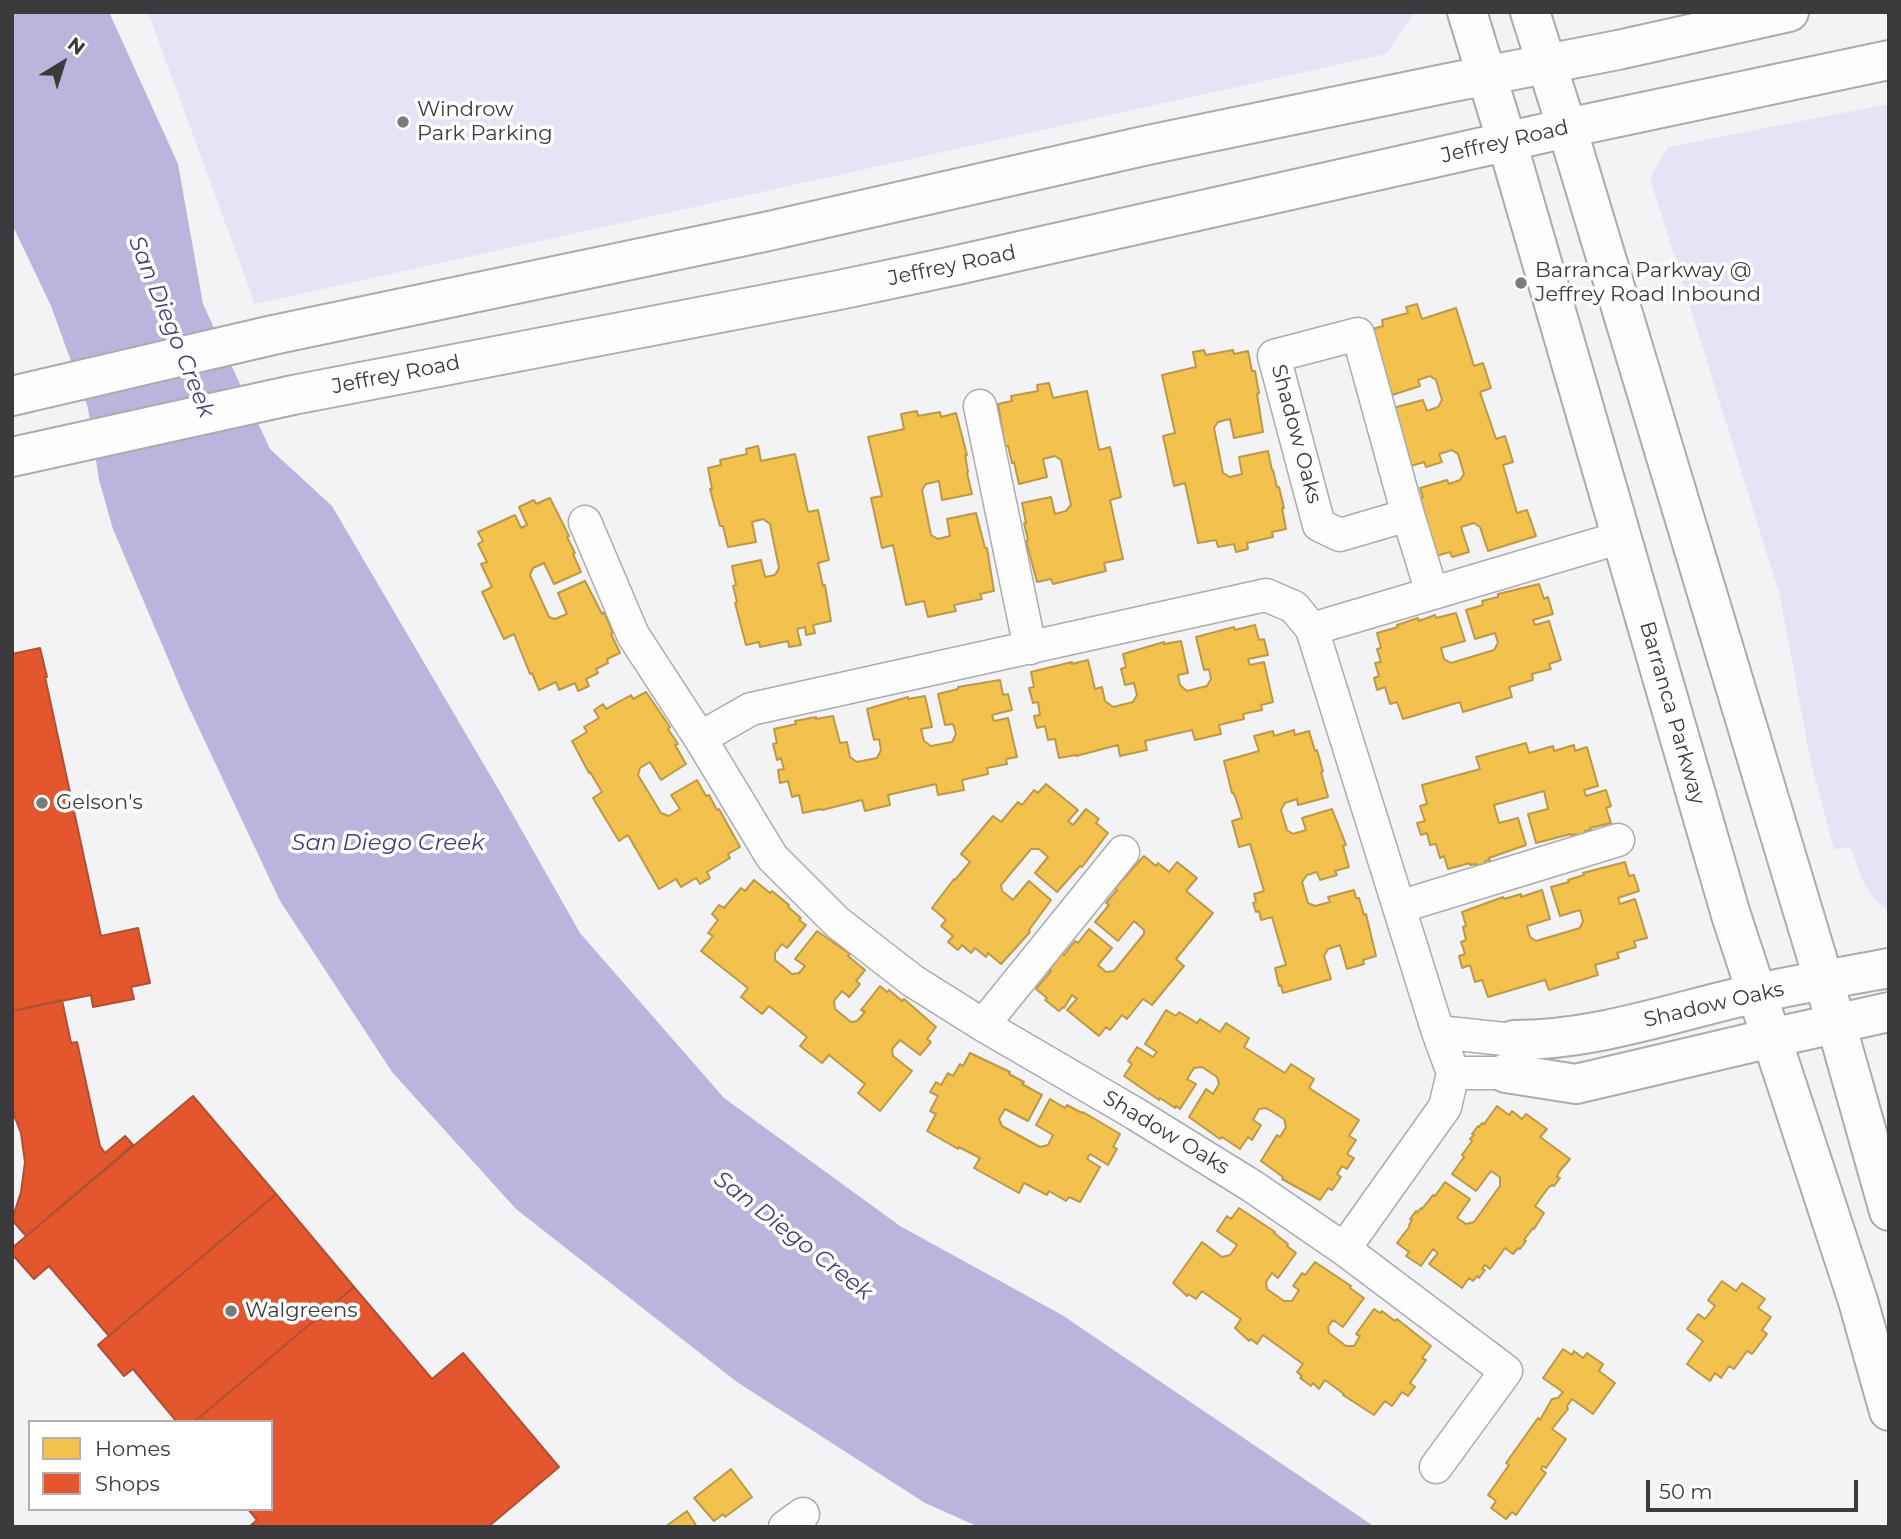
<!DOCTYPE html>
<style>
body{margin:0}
#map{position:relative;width:1901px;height:1539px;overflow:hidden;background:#f3f2f5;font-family:Montserrat,sans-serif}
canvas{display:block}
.frame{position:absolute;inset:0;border:14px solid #3b3b3d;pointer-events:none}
.legend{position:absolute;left:28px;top:1420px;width:245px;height:91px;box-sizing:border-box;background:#fff;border:2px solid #b1b1b1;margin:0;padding:9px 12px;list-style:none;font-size:21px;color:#3b3b3d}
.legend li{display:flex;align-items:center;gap:14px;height:35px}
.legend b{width:35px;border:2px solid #b1b1b1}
.north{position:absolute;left:28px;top:28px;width:70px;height:70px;-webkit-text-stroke:5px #fff;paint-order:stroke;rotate:38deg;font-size:19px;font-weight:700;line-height:28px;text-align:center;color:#3b3b3d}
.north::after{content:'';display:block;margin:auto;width:24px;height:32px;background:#3b3b3d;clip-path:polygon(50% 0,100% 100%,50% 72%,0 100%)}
.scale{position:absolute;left:1646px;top:1480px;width:212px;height:32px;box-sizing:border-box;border:4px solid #3b3b3d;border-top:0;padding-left:9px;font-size:21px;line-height:24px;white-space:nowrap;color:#3b3b3d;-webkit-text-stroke:5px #fff;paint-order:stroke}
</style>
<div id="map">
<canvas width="1901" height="1539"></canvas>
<div class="frame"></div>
<ul class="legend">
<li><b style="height:19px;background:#f2c14e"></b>Homes</li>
<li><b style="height:19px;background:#e4572e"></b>Shops</li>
</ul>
<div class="north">N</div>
<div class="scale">50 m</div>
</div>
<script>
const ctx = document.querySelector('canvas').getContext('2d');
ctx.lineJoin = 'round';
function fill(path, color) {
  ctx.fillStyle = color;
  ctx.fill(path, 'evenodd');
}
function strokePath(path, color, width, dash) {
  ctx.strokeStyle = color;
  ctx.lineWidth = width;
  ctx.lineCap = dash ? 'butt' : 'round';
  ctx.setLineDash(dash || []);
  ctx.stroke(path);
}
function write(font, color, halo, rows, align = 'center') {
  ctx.font = font + ' Montserrat,sans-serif';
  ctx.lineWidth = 7;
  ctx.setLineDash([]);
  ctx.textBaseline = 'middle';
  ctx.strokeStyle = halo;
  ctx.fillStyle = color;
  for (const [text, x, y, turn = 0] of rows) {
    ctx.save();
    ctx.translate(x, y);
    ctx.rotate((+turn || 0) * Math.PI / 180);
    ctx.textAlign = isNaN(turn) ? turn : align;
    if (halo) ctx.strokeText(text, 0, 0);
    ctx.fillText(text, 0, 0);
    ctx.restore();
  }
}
const green = new Path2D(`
 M148,12H1415L1386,54L255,304Z
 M1889,104V910C1865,897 1860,872 1851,848L1834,849L1811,763L1780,596L1650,178L1668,147Z`);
const water = new Path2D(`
 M12,12H109L178,164L203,304L270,449L332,506L500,792L580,933L724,1098L900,1226L1062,1315L1375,1527H979L925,1503L737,1382L516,1209L392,1072L280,901L186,701L113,529L99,480L88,408L51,306L12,224Z`);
const homes = new Path2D(`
 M1417,304L1422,319L1456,308L1474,366L1483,363L1491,388L1480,392L1496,439L1505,436L1513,462L1503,465L1517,513L1527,510L1536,536L1488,551L1480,527L1474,523L1461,527L1469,552L1452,557L1450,552L1436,556L1423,515L1425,514L1420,498L1423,497L1420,488L1447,480L1449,484L1460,480L1464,474L1458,454L1452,450L1439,454L1442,462L1426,467L1424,462L1411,466L1393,408L1423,400L1427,411L1438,407L1442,400L1436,380L1430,376L1418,380L1420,386L1392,395L1389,386L1387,387L1369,330L1383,326L1382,320L1408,313L1406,307Z
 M1204,350L1206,355L1233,350L1234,354L1248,351L1252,371H1255L1259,393L1257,394L1263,432L1234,438L1230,419L1218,422L1214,428L1223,473L1230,477L1242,474L1239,457L1268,451L1272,470H1273L1277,487H1279L1284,508H1282L1286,529L1272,532L1273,537L1247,543L1248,549L1236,552L1234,544L1218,547L1216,540L1198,543L1185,483L1174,486L1163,436L1175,433L1162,375L1196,367L1193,352Z
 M1049,383L1053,398L1087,391L1099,450L1110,447L1121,497L1110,500L1123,559L1104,563L1106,571L1053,584L1051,579L1037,582L1026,541L1028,540L1024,523H1026L1022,503L1051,497L1055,514L1066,511L1071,505L1061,460L1055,456L1043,459L1047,477L1019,484L1014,462L1012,463L1008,446H1005L998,404L1012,401L1011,396L1038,391L1037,385Z
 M917,411L918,416L940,412L941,417L956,413L967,455H965L968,472L967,473L972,494L942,500L939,481L926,484L922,490L931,535L938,539L950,536L947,519L976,513L985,548H987L994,591L980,594L982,599L954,605L956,611L928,617L924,601L906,605L893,545L882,548L871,498L882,496L868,437L904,429L901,414Z
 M758,446L761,461L795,454L808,512L818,510L829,560L818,563L823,586L825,585L831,621L813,625L815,633L806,635L805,627L797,629L801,645L789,647L788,641L760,647L759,642L746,645L735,603L737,602L733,586L736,585L732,566L761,560L765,577L775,575L779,568L770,524L763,519L752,522L756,542L728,547L723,526H720L710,489H712L708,468L721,465L720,460L747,454L746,449Z
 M550,498L569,536L567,537L575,553L573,554L581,572L554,584L544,563L533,568L530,575L549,617L555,619L567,614L558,593L585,581L602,614L604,612L613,633L611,634L620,653L607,659L608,663L596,669L598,673L586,679L589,686L578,691L575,683L559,690L556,682L539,690L532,673L530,674L514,634L504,639L482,592L492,587L481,564L487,562L478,544L483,541L478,532L515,515L521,528L527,525L519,507L534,500L536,504Z
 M1539,584L1544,599L1548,597L1553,614L1533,620L1535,625L1549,621L1561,660L1549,664L1551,669L1532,674L1533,680L1509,687L1512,697L1463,712L1460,702L1403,719L1397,702L1390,704L1385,687L1377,690L1374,678L1379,676L1375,663L1381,662L1377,649L1381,648L1377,633L1398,627L1397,625L1418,618L1419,621L1435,615L1436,618L1456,613L1465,641L1441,648L1444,659L1451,663L1494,650L1498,643L1495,633L1475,639L1466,610L1483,605L1482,601L1498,597V594Z
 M1255,625L1259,640L1264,639L1268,655L1248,659L1250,665L1264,662L1273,702L1261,705L1262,710L1243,714L1244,719L1219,725L1221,734L1195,740L1192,730L1145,741L1147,750L1120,756L1118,745L1076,756V755L1059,758L1055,739L1048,740L1045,726L1037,728L1034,716L1040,715L1038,702L1033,703L1029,688L1034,687L1031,672L1072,662V664L1088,660L1095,689L1102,687L1105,701L1113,707L1133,702L1137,695L1134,683L1125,685L1121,669L1126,667L1123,654L1164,642V644L1181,641L1188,673L1178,675L1180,685L1187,691L1207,686L1211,679L1209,669L1204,670L1196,637L1234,627L1235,630Z
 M1000,680L1003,695L1008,694L1012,710L992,715L994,721L1008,718L1017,757L1006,759L1007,764L987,768L988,774L962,780L964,790L938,795L936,784L888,795L890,805L865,811L862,800L822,810L821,809L803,813L799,795L792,797L788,781L780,783L778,770L784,769L781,758L777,760L773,744L777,743L774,729L796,724L795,721L816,717V719L833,716L840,743L847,742L850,757L857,762L877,758L881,750L879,739L874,740L867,709L908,697V699L925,696L932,727L921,729L924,741L931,746L952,742L956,734L953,724L945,725L938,694L958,689V687Z
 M646,692L670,727L668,729L678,744L675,745L686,764L661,780L650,762L640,768L638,775L661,813L669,816L680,809L671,795L697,780L706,796L709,795L717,810L719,809L740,847L728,854L730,858L707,872L710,878L700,884L696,878L681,887L676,879L659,889L628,835L619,841L593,798L602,792L590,772L589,773L572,741L587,732L584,727L599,718L594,710L603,704L606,709L631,695L633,699Z
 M1294,730L1295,735L1309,731L1315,751L1317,750L1323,771L1321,772L1328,797L1298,805L1297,799L1285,803L1281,810L1287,830L1293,834L1306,830L1302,818L1332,809L1346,845L1343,846L1349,867L1335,871L1337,875L1320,880L1317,872L1307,875L1302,882L1308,903L1315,906L1330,902L1328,897L1354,890L1356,898H1359L1364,915L1366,914L1376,956L1363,960L1364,964L1347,969L1340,945L1328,949L1324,956L1331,979L1283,993L1281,985L1279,986L1275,968L1286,965L1272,917L1261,920L1259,911L1256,912L1253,903L1256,902L1254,894L1264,891L1250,844L1239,847L1232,821L1242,818L1235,796L1233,793H1232L1224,761L1259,751L1254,736L1273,731L1274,736Z
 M1526,743L1529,753L1553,746L1554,751L1574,745L1575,751L1587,747L1598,786L1584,790L1586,796L1606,790L1611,806L1606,808L1611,823L1590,828L1591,830L1585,831L1586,834L1577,837L1576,834L1571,835V834L1536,843L1528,814L1548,809L1544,791L1494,805L1499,823L1518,818L1526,845L1489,858L1490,860L1485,861L1486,864L1476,866V864L1470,865V863L1448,869L1444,856L1440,858L1436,844L1430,845L1427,833L1421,835L1417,823L1425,821L1420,806L1427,804L1422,785L1480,769L1476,757Z
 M1046,784L1078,810L1068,821L1073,825L1086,809L1099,819L1096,823L1108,833L1082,867L1080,866L1057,892L1035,873L1048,857L1039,849H1031L1001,885L1002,891L1013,900L1029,881L1051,900L1029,930L1030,932L1001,964L988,953L986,957L975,948L971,953L962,945L958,950L948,942L953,936L941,926L946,920L932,908L954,879L955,880L970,862L961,854L993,816L1001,822L1018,802L1022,805L1034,790L1038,793Z
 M1144,856L1156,866L1158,863L1169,872L1177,862L1197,878L1186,891L1213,913L1176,959L1184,966L1152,1005L1143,999L1127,1019L1122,1015L1110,1030L1106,1027L1099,1036L1067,1010L1077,999L1072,995L1064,1008L1063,1007L1059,1011L1045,1000L1047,998L1036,989L1051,971L1049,970L1062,953L1064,955L1075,941L1078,943L1089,929L1112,948L1098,965L1106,972L1114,971L1144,934V930L1134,921L1118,941L1095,922L1109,905L1106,903L1117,890L1115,888Z
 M1625,862L1629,876L1634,875L1639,891L1618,898L1620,904L1635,899L1647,938L1634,941L1636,947L1617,953L1619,958L1595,965L1598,975L1549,990L1545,980L1488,997L1482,980L1475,982L1470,965L1462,968L1459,956L1465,954L1461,942L1466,940L1463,927L1466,926L1462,912L1503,897L1504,899L1521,894V897L1542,890L1550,919L1527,926L1530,937L1536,941L1580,928L1583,921L1580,910L1560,916L1551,887L1569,882L1568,880L1584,875L1583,873Z
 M754,880L770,893L772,891L789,905L788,907L801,918L799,920L806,925L787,948L782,944L775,953V960L792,974L799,973L805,966L795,959L817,931L850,954L848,956L865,970L856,981L860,984L849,997L842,991L834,1001L835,1009L851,1022L857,1021L865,1012L861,1010L880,986L887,992L889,990L902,1001L904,999L936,1027L927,1039L931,1042L920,1055L900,1040L892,1049L893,1056L912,1071L880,1111L858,1093L865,1084L829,1055L822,1063L800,1046L807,1037L769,1006L762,1014L741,997L748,988L701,951L713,936L708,933L718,920L712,914L719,905L724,908L741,888L745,891Z
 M1166,1010L1176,1016L1179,1012L1197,1023L1200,1019L1220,1032L1226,1023L1249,1038L1244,1047L1285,1073L1291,1064L1314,1079L1309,1088L1359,1120L1349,1136L1356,1140L1347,1154L1354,1158L1347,1169L1342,1166L1337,1174L1341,1177L1332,1190L1328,1188L1320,1200L1282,1179L1283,1177L1261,1161L1277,1135L1280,1137L1286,1127L1284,1119L1266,1108L1259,1109L1253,1120L1261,1125L1252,1140L1248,1137L1240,1149L1222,1137L1220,1139L1189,1117L1206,1089L1213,1094L1219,1084L1217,1077L1202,1067L1194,1068L1187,1079L1196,1084L1180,1109L1176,1106L1175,1108L1160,1098L1159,1100L1124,1076L1132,1064L1128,1061L1137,1047L1153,1057L1157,1052L1145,1044Z
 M970,1053L1010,1072L1009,1074L1024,1082L1022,1084L1042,1095L1028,1121L1005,1109L999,1119L1002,1126L1040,1147L1048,1145L1053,1135L1036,1125L1050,1099L1065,1108L1067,1105L1082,1113L1083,1112L1120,1134L1113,1147L1117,1149L1108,1165L1090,1154L1087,1159L1100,1167L1080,1202L1069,1197L1066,1201L1049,1191L1047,1195L1024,1183L1019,1193L974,1168L980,1158L959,1147L958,1149L927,1131L936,1114L930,1111L938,1096L930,1092L936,1082L941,1085L948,1073L953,1076L960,1064L963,1066Z
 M1497,1106L1509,1115L1512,1111L1522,1119L1526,1114L1547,1129L1540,1137L1570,1159L1559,1172L1557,1177L1560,1178L1554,1186L1552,1185L1548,1188L1535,1206L1544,1213L1534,1229L1533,1228L1524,1240L1526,1241L1520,1249L1518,1248L1513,1254L1505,1248L1490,1269L1485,1265L1482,1269L1485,1270L1479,1278L1477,1276L1473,1281L1469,1278L1462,1288L1429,1264L1438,1253L1433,1249L1421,1266L1406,1256L1409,1252L1397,1243L1410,1226L1409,1225L1412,1220L1410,1219L1416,1211L1418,1212L1421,1208L1422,1209L1433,1195L1435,1196L1445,1182L1470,1199L1457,1218L1466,1224L1474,1222L1500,1186V1177L1491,1171L1476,1191L1452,1174L1464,1157L1462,1155L1472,1141L1470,1139L1474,1135L1472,1134L1478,1126L1479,1127L1482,1123L1484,1124Z
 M1239,1208L1275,1232L1274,1233L1288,1244L1287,1246L1296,1253L1278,1278L1272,1273L1266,1282L1267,1289L1284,1301H1292L1299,1290L1293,1286L1302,1273L1305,1275L1315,1262L1351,1286L1350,1288L1364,1298L1343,1327L1333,1320L1328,1327L1329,1333L1346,1346H1354L1360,1336L1356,1334L1374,1309L1380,1313L1382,1311L1395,1321L1397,1319L1431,1346L1422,1358L1426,1360L1410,1383L1415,1387L1408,1396L1402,1392L1392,1406L1385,1401L1374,1415L1343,1395L1344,1394L1325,1380L1319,1389L1313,1383L1311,1386L1300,1378L1302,1376L1297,1372L1303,1364L1263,1335L1257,1344L1251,1339L1249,1341L1235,1328L1241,1319L1202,1291L1196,1299L1188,1294L1187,1296L1173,1283L1202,1242L1222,1257L1230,1255L1237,1245L1217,1231L1227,1216L1231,1219Z
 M1722,1281L1736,1291L1742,1283L1765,1299L1758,1308L1771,1317L1762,1330L1767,1334L1752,1354L1747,1351L1734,1369L1729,1366L1721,1378L1715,1373L1710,1381L1687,1364L1703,1341L1687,1329L1698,1314L1705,1319L1715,1306L1708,1300Z
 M1563,1349L1572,1355L1574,1351L1583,1358L1587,1353L1603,1364L1599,1371L1615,1383L1593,1414L1572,1399L1567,1406L1568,1409L1552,1429L1566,1439L1546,1468L1543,1466L1541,1469L1546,1473L1516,1515L1512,1512L1506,1519L1491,1508L1496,1501L1488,1495L1509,1465L1506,1463L1538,1418L1540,1420L1552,1399L1558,1398L1563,1392L1543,1378Z
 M731,1469L752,1497L725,1517L723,1514L714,1521L694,1498Z
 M687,1511L697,1527H665Z`);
const shops = new Path2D(`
 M40,648L47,677H45L101,936L138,928L150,983L131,987L134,999L93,1007L91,995L12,1011V654Z
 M62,1000L71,1043L77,1042L100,1146L105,1153L125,1136L133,1145L26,1236L12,1220L21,1192L25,1162L21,1133L12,1110V1011Z
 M193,1096L276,1194L109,1336L49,1266L34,1279L12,1254V1248Z
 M276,1194L354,1287L194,1422H177L133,1369L124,1376L98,1345Z
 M354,1287L432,1379L463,1353L559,1467L488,1527H249L257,1520L248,1509H271V1422H194Z`);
const street = new Path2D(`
 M980,406L1030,648
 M1408,515L1340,535L1319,525L1274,356L1358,334L1408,515L1432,593
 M585,522L633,635L700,738L772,857L837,922L913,981L983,1025L1134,1113L1252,1186L1344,1249L1506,1371L1436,1467
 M1312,629L1622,537
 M700,738L751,709L1266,595L1294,607L1312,629L1438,1032L1453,1073L1445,1107L1344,1249
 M1399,907L1618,840
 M983,1025L1123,852
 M1438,1032L1514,1040
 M1453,1073H1506
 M785,1527L803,1514`);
const secondary = new Path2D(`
 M1467,12L1507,142L1731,915L1858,1301L1889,1411
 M1530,12L1567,128L1824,981L1889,1211
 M1514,1040C1598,1040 1676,1011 1757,993C1800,984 1845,976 1889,968
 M1506,1073L1576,1084L1771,1038L1889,1012`);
const primary = new Path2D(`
 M12,396L273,335L769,231L1148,145L1448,83L1618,50L1789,12
 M12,457L293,395L839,290L953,266L1567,128L1889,60`);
const markers = [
 [403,122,7,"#7b7b7d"],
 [1521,283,7,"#7b7b7d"],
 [42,803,7,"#7b7b7d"],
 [231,1311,7,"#7b7b7d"]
];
const poiNames = [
 ["Windrow",417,110],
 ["Park Parking",417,134],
 ["Barranca Parkway @",1535,271],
 ["Jeffrey Road Inbound",1535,295],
 ["Gelson's",56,803],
 ["Walgreens",245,1311]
];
const streetNames = [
 ["Jeffrey Road",1505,142,-13],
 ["Jeffrey Road",952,266,-12],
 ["Jeffrey Road",396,375,-11],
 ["Shadow Oaks",1296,434,75],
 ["Barranca Parkway",1672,713,74],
 ["Shadow Oaks",1714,1005,-13],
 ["Shadow Oaks",1166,1133,31]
];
const waterNames = [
 ["San Diego Creek",171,327,68],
 ["San Diego Creek",388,843],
 ["San Diego Creek",793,1236,38]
];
fill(green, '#e5e4f6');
fill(water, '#b9b5dc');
fill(homes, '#f2c14e');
strokePath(homes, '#bb9949', 2);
fill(shops, '#e4572e');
strokePath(shops, '#b14f32', 2);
strokePath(street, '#acabae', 35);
strokePath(secondary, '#acabae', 42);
strokePath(primary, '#acabae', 42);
strokePath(street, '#fdfdfe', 32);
strokePath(secondary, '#fdfdfe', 38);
strokePath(primary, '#fdfdfe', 38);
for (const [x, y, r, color] of markers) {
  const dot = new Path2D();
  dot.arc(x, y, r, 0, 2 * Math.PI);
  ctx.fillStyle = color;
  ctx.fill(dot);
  strokePath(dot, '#fff', 2.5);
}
write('21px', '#3b3b3d', '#fff', poiNames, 'left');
write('21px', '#3b3b3d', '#fff', streetNames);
write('italic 23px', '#483c7e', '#fff', waterNames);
</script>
